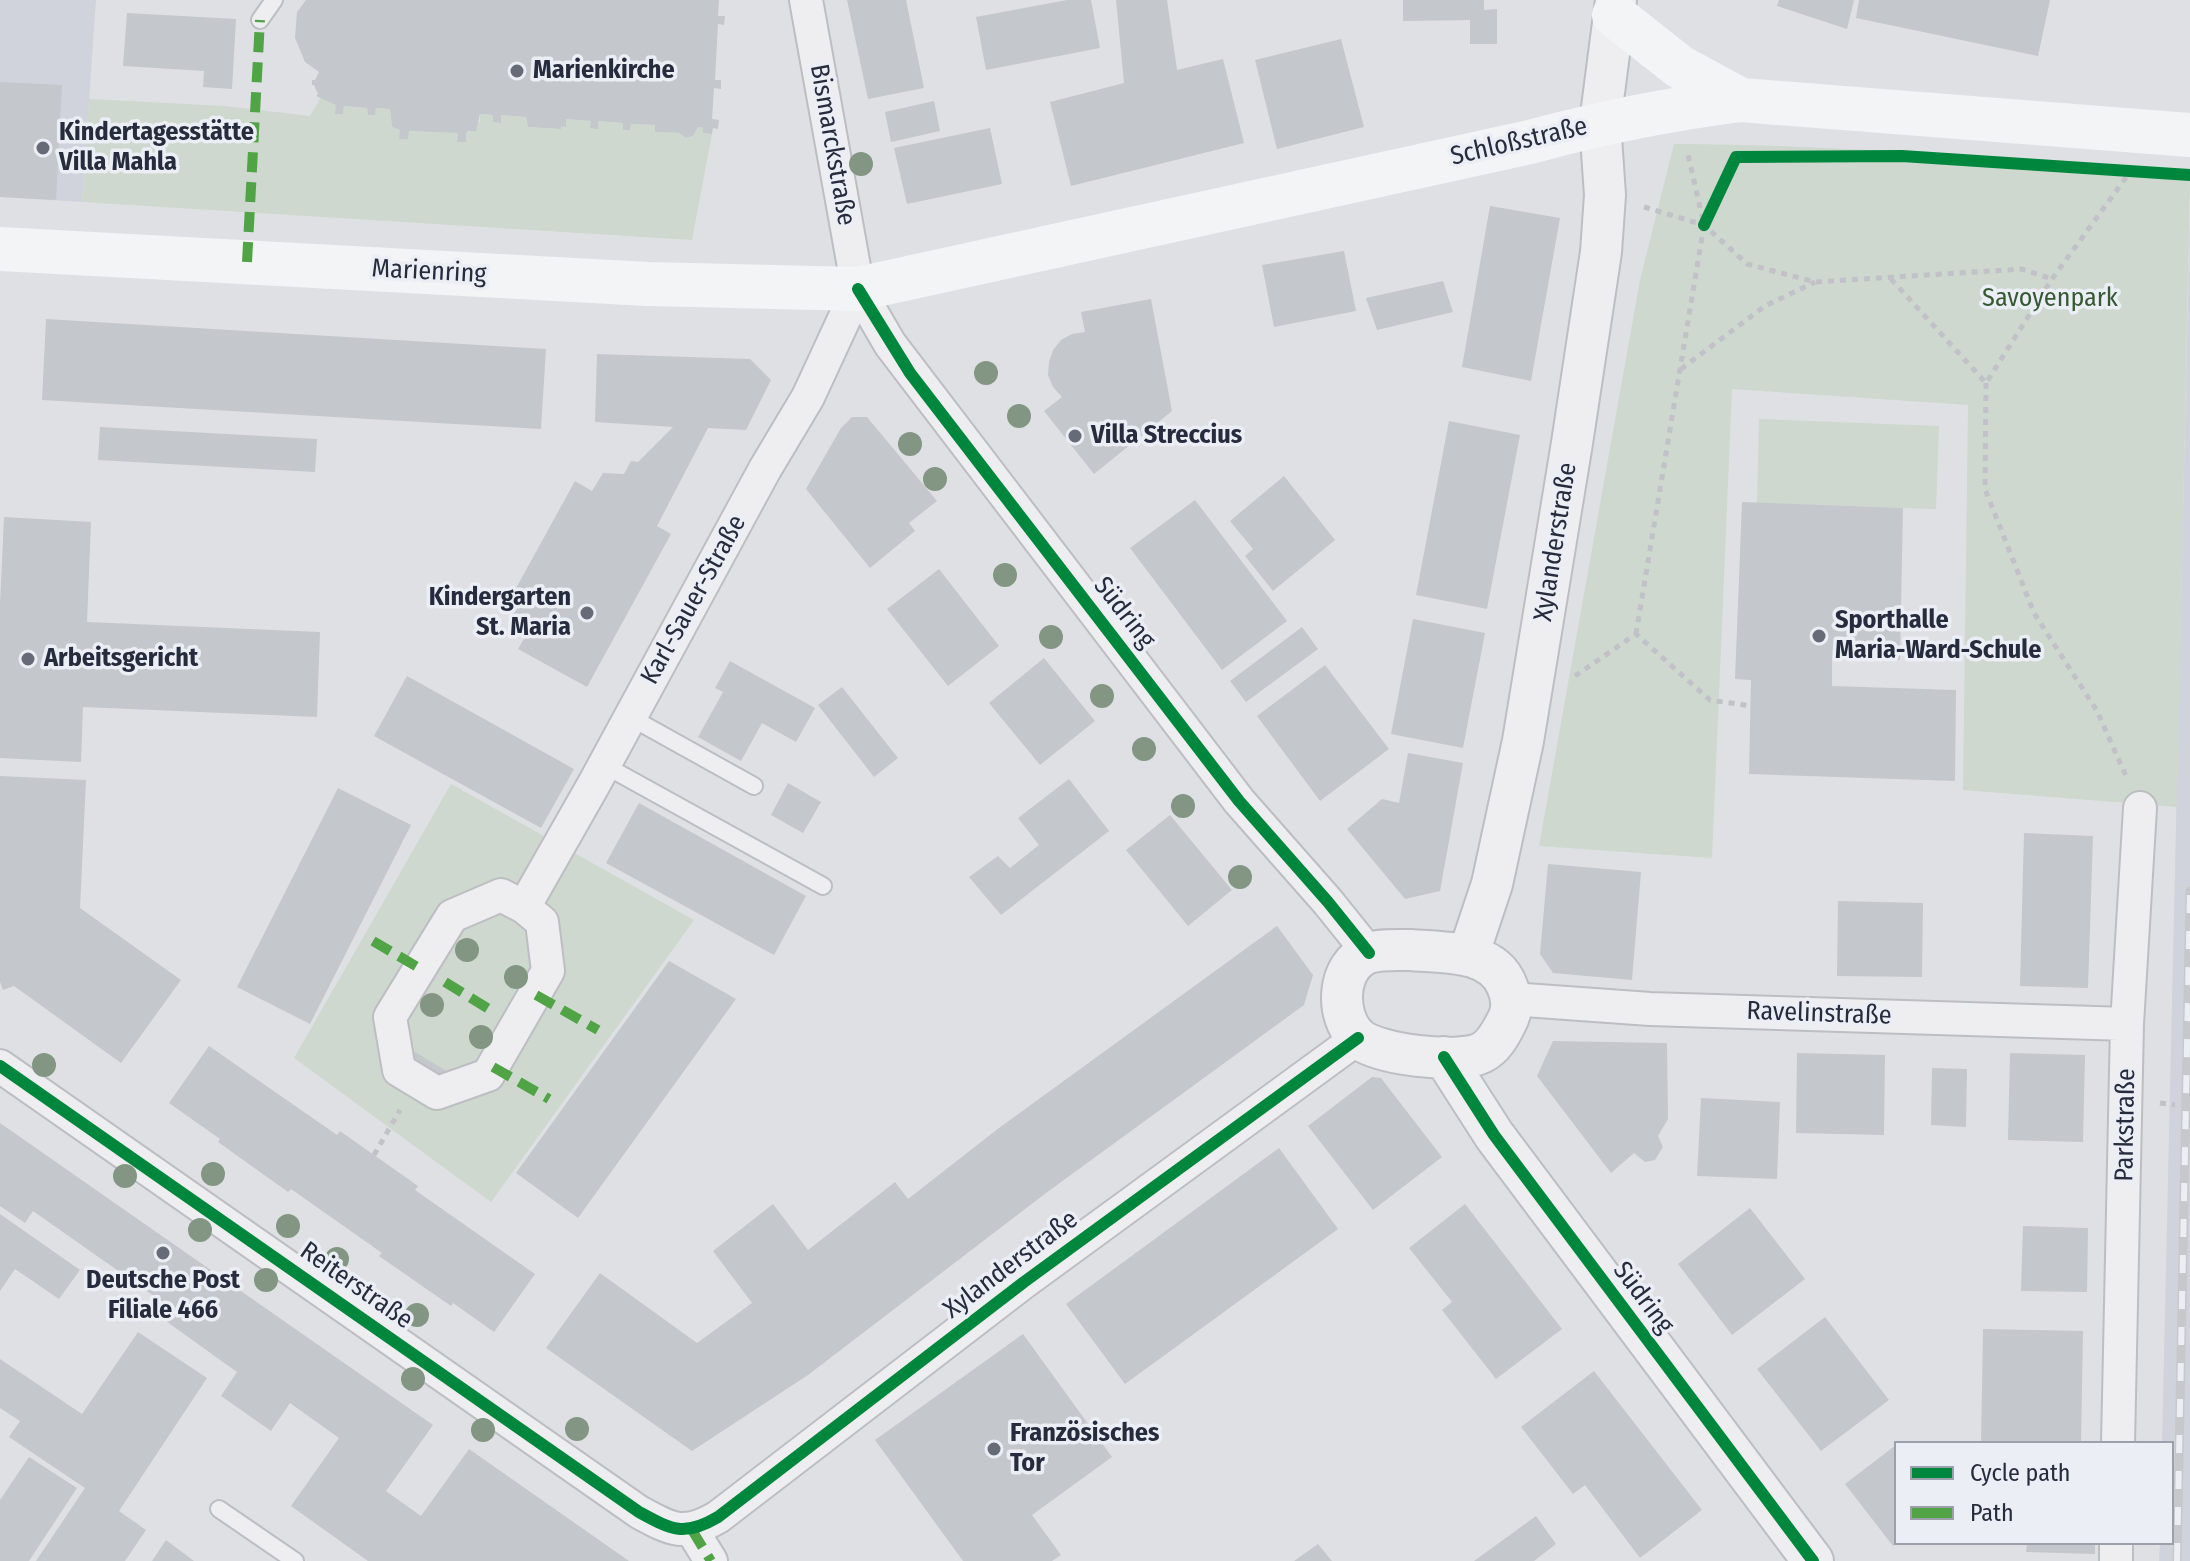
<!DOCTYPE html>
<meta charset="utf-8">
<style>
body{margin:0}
#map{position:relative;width:2190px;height:1561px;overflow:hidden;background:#dfe0e4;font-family:"Fira Sans Condensed",sans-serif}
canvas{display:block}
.legend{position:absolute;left:1894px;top:1441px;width:280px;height:104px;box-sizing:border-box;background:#ebeef4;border:2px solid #9ca0ab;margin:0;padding:10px 14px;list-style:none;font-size:24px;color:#262c3d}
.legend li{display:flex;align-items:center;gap:16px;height:40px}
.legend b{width:40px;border:2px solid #9ca0ab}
</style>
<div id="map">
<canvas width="2190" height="1561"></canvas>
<ul class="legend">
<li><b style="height:10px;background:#00873e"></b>Cycle path</li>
<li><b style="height:10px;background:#50a446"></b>Path</li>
</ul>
</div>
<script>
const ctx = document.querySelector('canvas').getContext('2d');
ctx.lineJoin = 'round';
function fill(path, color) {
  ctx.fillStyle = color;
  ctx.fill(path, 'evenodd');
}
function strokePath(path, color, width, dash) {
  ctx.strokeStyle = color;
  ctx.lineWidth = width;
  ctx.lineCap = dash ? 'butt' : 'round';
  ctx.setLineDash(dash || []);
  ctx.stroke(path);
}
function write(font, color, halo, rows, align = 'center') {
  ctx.font = font + ' "Fira Sans Condensed",sans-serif';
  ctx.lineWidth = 7;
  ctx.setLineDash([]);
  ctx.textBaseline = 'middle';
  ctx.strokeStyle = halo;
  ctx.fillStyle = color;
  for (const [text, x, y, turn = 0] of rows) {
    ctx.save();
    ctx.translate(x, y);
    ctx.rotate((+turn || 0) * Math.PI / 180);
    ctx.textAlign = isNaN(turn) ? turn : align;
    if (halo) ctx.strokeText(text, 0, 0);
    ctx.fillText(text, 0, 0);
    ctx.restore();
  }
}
const built = new Path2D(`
 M0,0H96L82,202L0,197Z
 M2190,206V1561H2159L2160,1543H2172V1443H2162Z`);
const green = new Path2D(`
 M321,97L336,105V114H343L344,106L367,108L368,115H375L376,108L390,109L392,127L400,130V139H408L409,131L458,133L457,142H466V134L480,121V114L493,115V122L500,123L501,115L526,117L528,127L561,129V126H566V119L591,121V128H598V121L623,123V130H630L631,124L655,125L656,132L679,133L686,138L693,136L698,127L703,128V133L712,134L692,240L82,202L89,99L225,106L310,116Z
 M1674,144C1846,145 2019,159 2190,176L2177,807L1963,790L1968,405L1732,389L1712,858L1539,846L1640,280Z
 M1759,419L1939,426L1936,509L1757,503Z
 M451,784L694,920L491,1202L294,1058Z`);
const building = new Path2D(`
 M306,0H719L718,16H725L724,25L718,24L715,80H721V89L714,88L712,119L719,120L718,129L713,128L712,134L703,133V128L698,127L693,136L686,138L679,133L655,132V125L631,124L630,130H623V123L598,121V129L590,128L591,121L566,119V127L561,126V129L528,127L526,117L501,115V123L493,122V115L480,114L476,131H468L466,134V142H457L458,133L409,131L408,139H399L400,130L392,127L390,109L376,108L375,115H368L367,108L344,106L343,114H335L336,105L316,96L318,94L314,85H312V80H315L319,72L305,62L295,38L297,12Z
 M847,0H906L924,88L868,99Z
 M1067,0H1091L1100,48L986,70L976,17Z
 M1116,0H1167L1177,70L1223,59L1244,143L1071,186L1050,102L1124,83Z
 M1403,0H1484V10L1497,9V44H1470V20L1403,21Z
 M1779,0H1854L1847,29L1777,6Z
 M1859,0H2050L2038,56L1856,18Z
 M127,13L236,19L232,89L203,87L204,71L123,66Z
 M1341,39L1364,127L1277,149L1255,60Z
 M0,82L62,85L56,200L0,197Z
 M934,101L940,131L891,142L885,112Z
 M990,128L1002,184L907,204L894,148Z
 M1490,206L1560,218L1531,381L1462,367Z
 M1344,251L1356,311L1274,327L1262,265Z
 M1443,281L1453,312L1377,330L1366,298Z
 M1151,299L1172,411L1094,474L1044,411L1062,397L1053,387L1048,375L1049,362L1053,350L1061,340L1072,334L1085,332L1081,312Z
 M46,319L546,349L541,429L42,400Z
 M597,354L750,359L771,380L746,430L708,428L657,526L671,534L587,687L518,649L532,625L504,610L575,481L592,491L603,473L624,474L631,461L638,462L673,427L595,422Z
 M852,417H867L937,501L909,523L915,531L870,568L806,489L841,428Z
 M1449,421L1520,435L1487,609L1416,595Z
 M100,427L317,439L315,472L98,460Z
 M1284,476L1335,540L1273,591L1245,556L1253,549L1230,521Z
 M1195,500L1287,621L1222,670L1130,548Z
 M1742,502L1903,508L1900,660L1832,659V686L1956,690L1955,781L1749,774L1751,680L1735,679Z
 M4,517L91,522L87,622L320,632L317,717L83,707L81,762L0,758V604Z
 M939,569L999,646L948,686L887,609Z
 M1413,619L1485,633L1463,748L1391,734Z
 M1302,627L1318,649L1246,702L1230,681Z
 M1044,658L1095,721L1040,765L989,703Z
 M730,661L815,708L796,742L762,723L741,761L698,737L723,692L715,688Z
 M1325,665L1389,749L1320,801L1257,716Z
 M407,676L574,769L541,828L374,736Z
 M842,687L898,758L874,777L818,705Z
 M1408,753L1463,763L1440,891L1405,899L1347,829L1382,799L1399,803Z
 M0,776L86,780L80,908L181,980L121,1063L14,986L3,990L0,982Z
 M1069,779L1109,831L1001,915L969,877L998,856L1010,868L1039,845L1018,818Z
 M788,783L821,802L803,833L771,815Z
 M338,788L411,825L310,1024L237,987Z
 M639,803L806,896L774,955L606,863Z
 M1170,815L1232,890L1188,926L1126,850Z
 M2024,833L2093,836L2088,988L2020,986Z
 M1548,864L1641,872L1632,980L1553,973L1540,954Z
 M1838,901L1923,903L1922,977L1837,976Z
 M1277,926L1313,975L1304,1005L1046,1193L808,1375L692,1451L546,1348L600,1273L697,1343L752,1303L713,1251L773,1204L808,1250L895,1182L908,1199L999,1128Z
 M669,961L736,999L578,1218L516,1173Z
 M1553,1041L1667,1043L1668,1119L1658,1136L1663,1147L1655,1160L1645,1162L1634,1153L1611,1173L1537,1076Z
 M209,1046L337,1135L340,1131L374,1155L418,1186L415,1190L535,1274L494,1332L453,1303L451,1306L379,1256L382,1253L291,1189L288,1192L218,1142L220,1139L169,1103Z
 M415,1052L445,1070L439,1079L409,1061Z
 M1797,1053L1885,1055L1884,1135L1796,1133Z
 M2010,1053L2085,1055L2083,1142L2008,1140Z
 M1932,1068L1967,1069L1966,1127L1931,1125Z
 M1372,1077L1381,1078L1442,1157L1373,1210L1308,1126Z
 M1701,1098L1780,1102L1777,1179L1697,1176Z
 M0,1123L433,1425L386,1491L421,1516L469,1449L629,1561H368L291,1506L339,1438L290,1403L271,1431L221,1396L237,1372L163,1319L171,1308L33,1211L25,1223L0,1206Z
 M1279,1148L1338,1229L1125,1384L1066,1304Z
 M1465,1204L1562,1329L1496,1379L1442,1310L1452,1302L1409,1248Z
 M1750,1208L1805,1279L1732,1335L1678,1264Z
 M0,1214L80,1270L59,1299L15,1269L0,1291Z
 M2023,1226L2088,1228L2087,1292L2021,1291Z
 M1825,1317L1889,1400L1821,1451L1757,1369Z
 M1983,1329L2083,1331L2081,1443H1981Z
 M138,1332L207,1378L119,1511L146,1530L125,1561H36L85,1488L9,1437L20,1421L0,1408V1359L82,1414Z
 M1023,1334L1112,1457L1032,1515L1061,1555L1052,1561H963L875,1440Z
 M1594,1371L1702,1510L1640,1558L1585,1485L1573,1494L1521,1427Z
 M1896,1445V1544L1893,1546L1845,1484Z
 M29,1457L77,1488L29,1561H0V1500Z
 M1536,1516L1556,1544L1534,1561H1474Z
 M166,1540L194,1561H152Z
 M2027,1543H2095V1554L2026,1552Z
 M1318,1544L1332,1561H1294Z`);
const path = new Path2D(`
 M1644,207L1704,225L1747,264L1815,282L2022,269L2052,279
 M1891,279L1986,383L2052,279L2130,172
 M1681,369L1765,306L1815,282
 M1986,383L1985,489L2034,613L2097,711L2126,776
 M1636,634L1704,225L1687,150
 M1575,676L1636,634L1710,700L1751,706
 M2160,1103L2175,1105
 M374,1155L400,1110`);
const service = new Path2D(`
 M260,20L274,0
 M630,717L754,786
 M604,765L823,886
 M219,1509L295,1561`);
const minor = new Path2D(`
 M806,0L858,289L890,344L1239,801L1328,902L1369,953
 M501,895L524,907L542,922L548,971L488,1075L437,1093L399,1070L390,1017L452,916Z
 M524,907L594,784L765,469L808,397L858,289
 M1511,999L1650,1009L2127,1024
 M0,1066L639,1512C672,1530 684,1537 718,1517L1024,1282L1358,1038
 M2118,1443L2127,1024L2140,808
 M692,1530L711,1561
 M2116,1561V1543`);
const tertiary = new Path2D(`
 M1410,950C1443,953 1493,949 1507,986C1512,997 1513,1010 1507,1021C1501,1033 1494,1047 1481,1053C1459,1064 1375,1055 1357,1037C1335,1016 1336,966 1368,953C1380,949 1397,950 1410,950Z
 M1468,956L1492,884L1523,741L1572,443L1601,252L1605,195L1600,123L1616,0
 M1444,1057L1494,1135L1813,1561`);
const secondary = new Path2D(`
 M1614,15L1680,67L1741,100
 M0,249L648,284L858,289L1530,142C1600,123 1669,109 1741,100L2190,135`);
const rail = new Path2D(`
 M2177,1561L2190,891`);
const quiet = new Path2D(`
 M247,262L260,20
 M373,941L419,968
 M445,982L489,1009
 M536,995L598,1030
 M493,1067L549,1099
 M692,1530L711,1561`);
const cycleway = new Path2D(`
 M1704,225L1736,157L1902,156L2190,175
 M858,289L910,373L1239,801L1328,902L1369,953
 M1444,1057L1494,1135L1813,1561
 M0,1066L639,1512C672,1530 684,1537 718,1517L1024,1282L1358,1038`);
const trees = [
 [861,164],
 [986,373],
 [1019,416],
 [910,444],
 [935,479],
 [1005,575],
 [1051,637],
 [1102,696],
 [1144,749],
 [1183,806],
 [1240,877],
 [467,950],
 [516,977],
 [432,1005],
 [481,1037],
 [44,1065],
 [213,1174],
 [125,1176],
 [288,1226],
 [200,1230],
 [337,1259],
 [266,1280],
 [417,1315],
 [413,1379],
 [577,1429],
 [483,1430]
];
const markers = [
 [517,71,8,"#676b77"],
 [43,148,8,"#676b77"],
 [1075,436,8,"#676b77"],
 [587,613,8,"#676b77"],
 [1819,636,8,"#676b77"],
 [28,659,8,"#676b77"],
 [163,1253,8,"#676b77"],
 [994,1449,8,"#676b77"]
];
const poiNames = [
 ["Marienkirche",533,71],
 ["Kindertagesstätte",59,133],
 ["Villa Mahla",59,163],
 ["Villa Streccius",1091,436],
 ["Kindergarten",571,598,"right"],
 ["St. Maria",571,628,"right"],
 ["Sporthalle",1835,621],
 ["Maria-Ward-Schule",1835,651],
 ["Arbeitsgericht",44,659],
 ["Deutsche Post",163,1281,"center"],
 ["Filiale 466",163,1311,"center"],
 ["Französisches",1010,1434],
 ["Tor",1010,1464]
];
const streetNames = [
 ["Schloßstraße",1519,142,-13],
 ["Bismarckstraße",832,145,80],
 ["Marienring",429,272,3],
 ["Xylanderstraße",1556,542,-81],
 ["Karl-Sauer-Straße",694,600,-61],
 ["Südring",1124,613,52],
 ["Ravelinstraße",1819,1014,2],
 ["Parkstraße",2126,1125,-89],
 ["Xylanderstraße",1011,1265,-37],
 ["Reiterstraße",356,1286,35],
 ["Südring",1643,1298,53]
];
const parkNames = [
 ["Savoyenpark",2050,299]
];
fill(built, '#d0d3db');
fill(green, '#ced8cf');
fill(building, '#c4c7cb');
strokePath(service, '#bdbec2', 20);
strokePath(minor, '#bdbec2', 36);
strokePath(tertiary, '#bdbec2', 44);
strokePath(path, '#c1c1c7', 5, [6, 6]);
strokePath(service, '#eeeef1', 16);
strokePath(minor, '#eeeef1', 32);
strokePath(tertiary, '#eeeef1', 40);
strokePath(secondary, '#f3f4f5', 44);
strokePath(rail, '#c7c8cc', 9);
strokePath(rail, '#ebeef4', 6, [18]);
strokePath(quiet, '#50a446', 10, [20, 10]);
strokePath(cycleway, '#00873e', 12);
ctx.fillStyle = '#829683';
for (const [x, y] of trees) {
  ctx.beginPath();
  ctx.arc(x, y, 12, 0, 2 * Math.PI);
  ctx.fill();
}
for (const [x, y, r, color] of markers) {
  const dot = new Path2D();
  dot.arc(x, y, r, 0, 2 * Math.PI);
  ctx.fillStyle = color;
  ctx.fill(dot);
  strokePath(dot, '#ebeef4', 3);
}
write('bold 26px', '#262c3d', '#ebeef4', poiNames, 'left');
write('26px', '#262c3d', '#ebeef4', streetNames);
write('26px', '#365933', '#ebeef4', parkNames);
</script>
